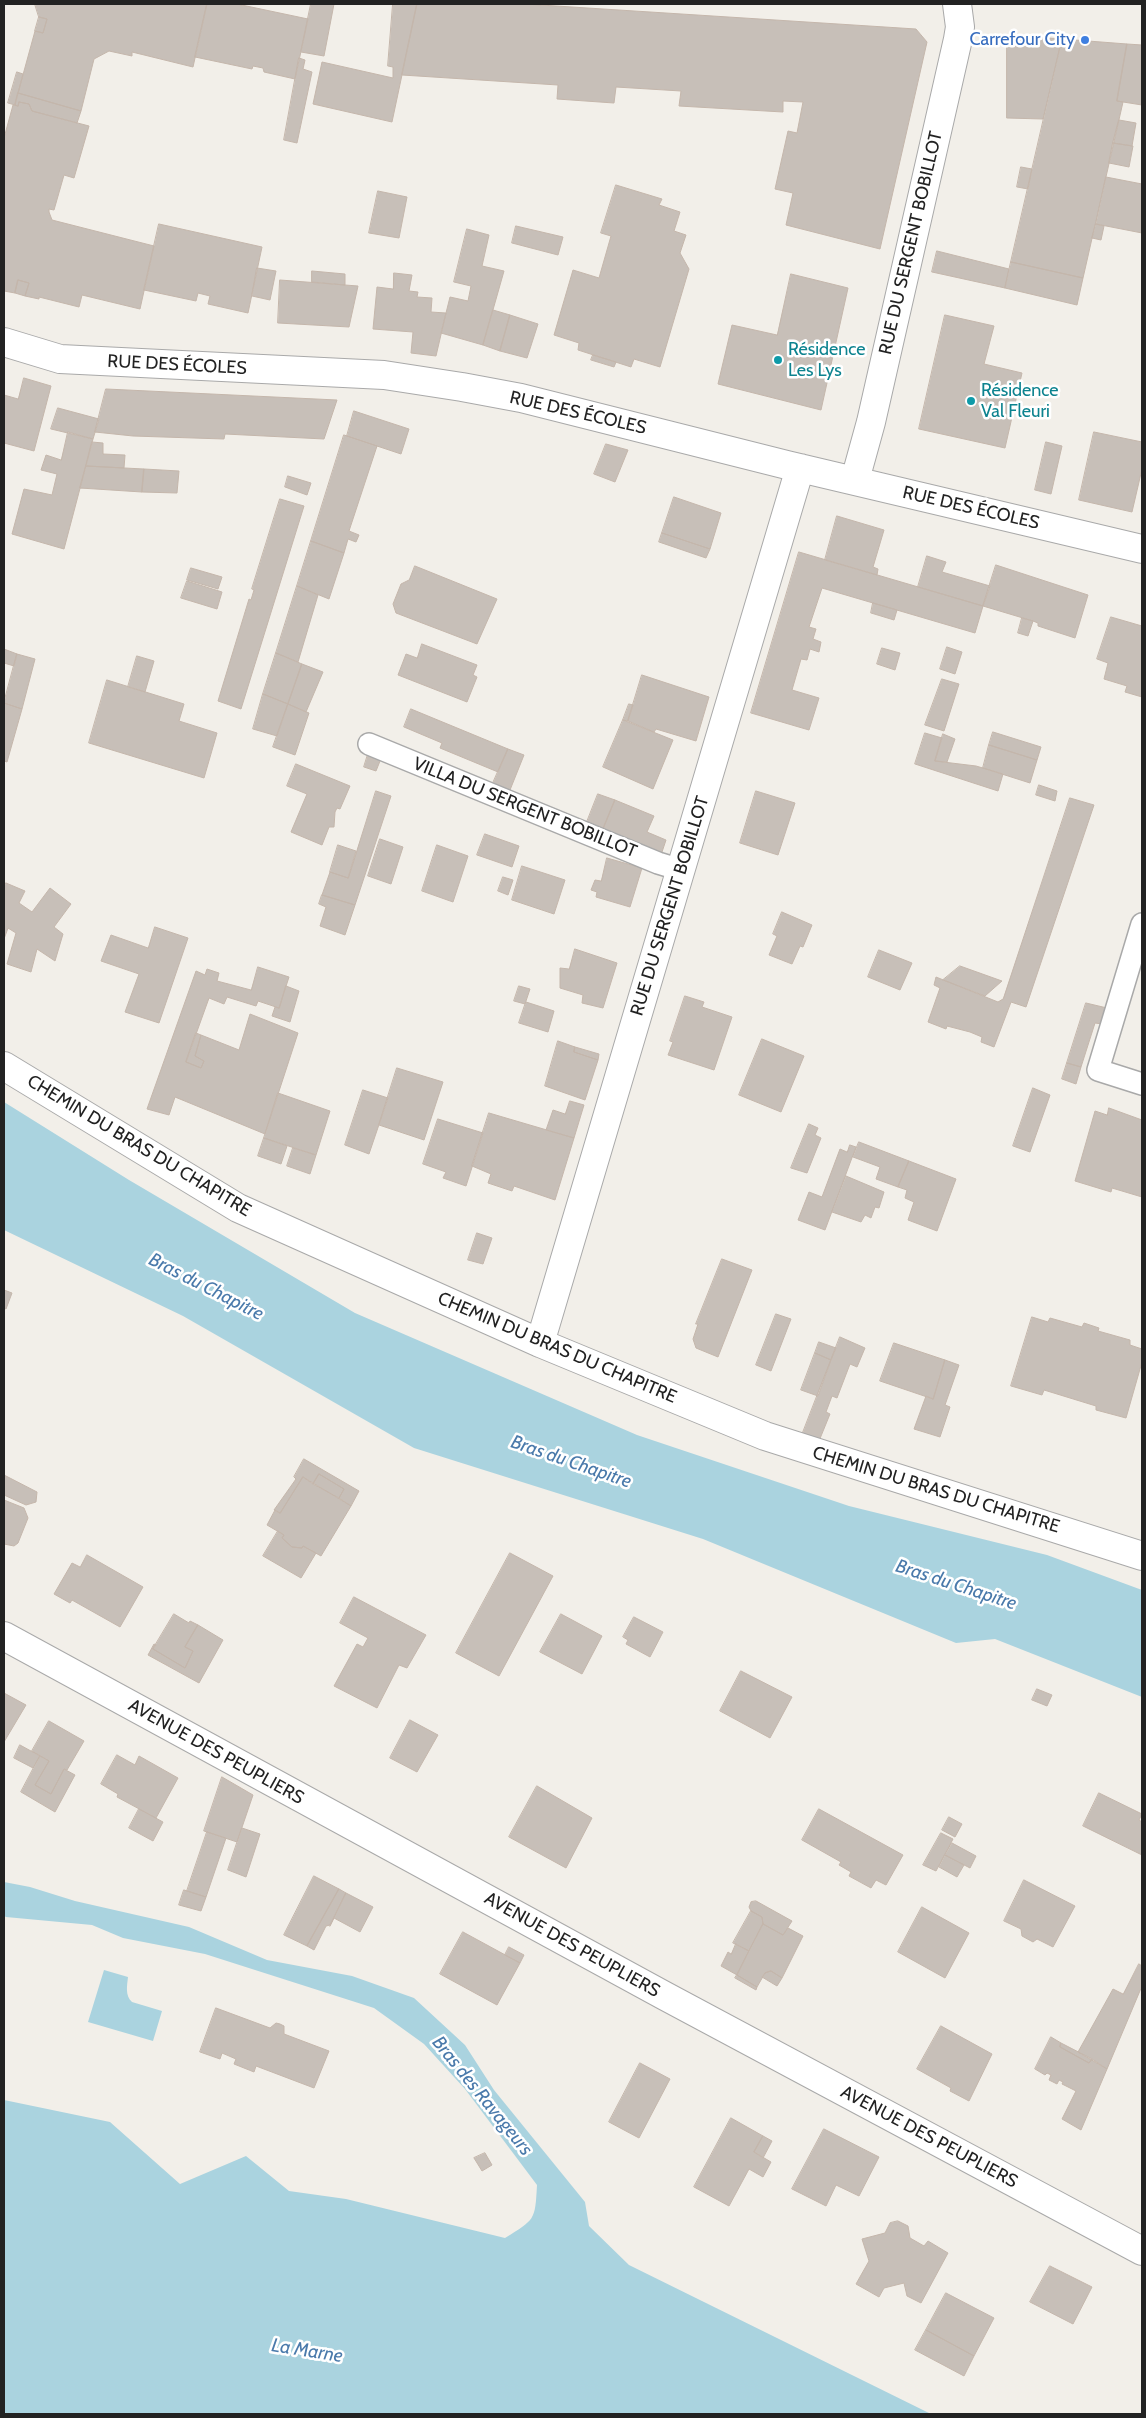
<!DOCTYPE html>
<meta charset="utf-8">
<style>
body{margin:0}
#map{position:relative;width:1146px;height:2418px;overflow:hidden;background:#f2efe9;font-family:Cabin,sans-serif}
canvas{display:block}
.frame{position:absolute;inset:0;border:5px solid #222;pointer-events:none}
</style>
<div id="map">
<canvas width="1146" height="2418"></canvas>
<div class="frame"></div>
</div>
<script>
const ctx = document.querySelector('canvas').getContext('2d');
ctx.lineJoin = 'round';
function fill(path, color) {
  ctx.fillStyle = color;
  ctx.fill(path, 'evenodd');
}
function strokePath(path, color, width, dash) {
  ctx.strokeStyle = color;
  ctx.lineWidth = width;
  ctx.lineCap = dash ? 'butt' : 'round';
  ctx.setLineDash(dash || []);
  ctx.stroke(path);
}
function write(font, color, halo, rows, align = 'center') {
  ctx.font = font + ' Cabin,sans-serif';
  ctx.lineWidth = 5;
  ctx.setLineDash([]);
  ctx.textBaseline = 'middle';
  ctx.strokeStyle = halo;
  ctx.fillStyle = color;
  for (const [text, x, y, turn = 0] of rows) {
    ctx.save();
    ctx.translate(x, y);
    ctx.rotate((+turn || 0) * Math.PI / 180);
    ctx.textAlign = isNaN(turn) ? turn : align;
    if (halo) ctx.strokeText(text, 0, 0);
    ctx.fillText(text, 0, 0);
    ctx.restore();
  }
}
const water = new Path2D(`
 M4,1102L129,1180L355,1313L637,1435L849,1506L1047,1555L1142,1590V1697L995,1639L956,1643L703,1539L414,1448L183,1316L4,1230Z
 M4,1882L30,1887L75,1901L189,1927L267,1960L352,1976L414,1998L465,2045L494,2090L585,2202L589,2226L629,2265L931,2414H4V2100L110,2122L180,2184L246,2156L289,2191L346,2199L505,2238C535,2219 535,2221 537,2185L465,2089L424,2044L374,2008L205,1954L123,1938L92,1925L6,1917L4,1916Z
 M104,1970L128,1977C127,1986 125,1996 132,2002L162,2011L153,2041L88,2022Z`);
const building = new Path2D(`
 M35,4H207L193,67L132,52V56L109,51L94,59L81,111L18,93L35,31L43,33L47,19L39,17Z
 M207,4H237L308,19L295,79L264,72L263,68L253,66L252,69L195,57Z
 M311,4H334L324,56L301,52Z
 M393,4H417L392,122L313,104L322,62L393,78V67L388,66Z
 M417,4H525L916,29L927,42L880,249L786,225L793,193L775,189L788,131L797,133L803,102L783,101V112L679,106L681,91L616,87L614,103L557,99L558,85L402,75Z
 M39,17L47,19L43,33L35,31Z
 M1007,35L1062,39L1043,119L1007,118Z
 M1062,39L1127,44L1117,101L1123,102L1083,278L1011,262Z
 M1127,44L1142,45V105L1117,101Z
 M299,58L305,60L303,69L312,72L297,143L284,140Z
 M17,72L23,74L15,105L8,103Z
 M18,93L81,111L77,123L32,111L29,104L19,102L18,106L15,105Z
 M19,102L29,104L32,111L89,126L74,178L64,175L54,210L49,209V212L52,220L154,246L140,309L82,295L79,307L39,297V299L25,296L29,283L18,280L15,293L4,291V138L13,105L18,106Z
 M1119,120L1136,123L1132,146L1113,143Z
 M1113,143L1133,146L1129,167L1109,163Z
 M1021,167L1032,169L1028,189L1017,187Z
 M1106,177L1142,184V233L1096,224Z
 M616,185L662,199L659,205L680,212L674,231L686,235L680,253L689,269L660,367L634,359L631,367L578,350L579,343L554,335L573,270L599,278L611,236L601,233Z
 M378,191L407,197L399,238L369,233Z
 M159,224L262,247L248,313L208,304L210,296L198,293L196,301L144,290Z
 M1096,224L1104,226L1101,240L1092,238Z
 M516,226L563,237L558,255L512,243Z
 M467,229L489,235L482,266L504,271L483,345L441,333L450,297L468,301L471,286L454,282Z
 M937,251L1009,269L1005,288L932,272Z
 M1011,262L1083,278L1077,305L1005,288Z
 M257,268L276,271L270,300L252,296Z
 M312,271L345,274V285L312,282Z
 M394,273L412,275L409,291L418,292L417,297L432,298L431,312L446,313L436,356L411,353L413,332L373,329L377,287L393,289Z
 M791,274L848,288L821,410L718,384L732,325L777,335Z
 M18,280L29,283L25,296L15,293Z
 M280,280L358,286L349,327L278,323Z
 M493,310L510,315L500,351L483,345Z
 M510,315L538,324L527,358L500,351Z
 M945,315L994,326L984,364L1022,373L1005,448L919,429Z
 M593,355L616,362L614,367L591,360Z
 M24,378L51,386L34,451L4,443V395L18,399Z
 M106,389L337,400L324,439L225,434L224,439L133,436L95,432Z
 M58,408L99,419L93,439L51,429Z
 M354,411L409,429L401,454L347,436Z
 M68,432L93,439L64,549L12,534L24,489L52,495L57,474L41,470L46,455L61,460Z
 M1094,432L1142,442V469L1132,512L1079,500Z
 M344,435L377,446L349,531L359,535L356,542L348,539L344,553L311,541Z
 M92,442L103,443V454L125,455L124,468L86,466Z
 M1046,442L1062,446L1051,494L1035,490Z
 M606,444L628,450L615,482L594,474Z
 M86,466L144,469L142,492L80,488Z
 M144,469L179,471L177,493L142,492Z
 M288,476L311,483L307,495L285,487Z
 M674,497L721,513L710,549L662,533Z
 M280,499L304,506L241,709L218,701L249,599L251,600L254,590L252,589Z
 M837,516L884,530L873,567L878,569L877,575L825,560Z
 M662,533L710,549L706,558L659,542Z
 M311,541L344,553L329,599L297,586Z
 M799,552L983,606L975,633L822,588L809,627L816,629L813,639L821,642L819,652L810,649L807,660L801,659L792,690L819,698L809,730L751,713Z
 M927,556L946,562L942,572L990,586L983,606L918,587Z
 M996,565L1088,595L1075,638L1038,626V623L1033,621L983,606Z
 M415,566L497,599L477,644L396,613L393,604L401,584L409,580Z
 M191,568L222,577L218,589L187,580Z
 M187,581L222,592L217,609L181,598Z
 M297,586L318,595L298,662L276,653Z
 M873,603L897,610L894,620L871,613Z
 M1111,617L1142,626V697L1125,692L1127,686L1104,679L1108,663L1097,659Z
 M1022,618L1033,621L1028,636L1018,633Z
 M422,644L477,665L473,675L477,677L467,702L398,675L406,654L417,658Z
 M947,647L962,652L955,674L940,669Z
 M882,648L900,653L895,670L877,664Z
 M4,649L17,654L14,666L4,663Z
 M276,653L302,664L288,704L263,694Z
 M17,654L35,659L22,709L4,703Z
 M137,656L154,661L145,692L128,687Z
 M302,664L323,672L306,712L288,704Z
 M642,675L709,697L696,741L656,729L654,732L628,721Z
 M942,679L959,684L944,731L925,725Z
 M107,680L184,704L179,721L217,733L204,778L89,743Z
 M263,694L288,704L277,736L253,729Z
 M4,703L22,709L7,762L4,761Z
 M288,704L309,713L295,755L273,747Z
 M629,704L633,705L628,721L623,720Z
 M411,709L508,749L498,772L440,748L442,743L404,727Z
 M623,720L673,740L653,789L603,767Z
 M993,732L1041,747L1037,760L989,745Z
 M925,733L942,738L935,761L976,766L1003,774L998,791L915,764Z
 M943,734L955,739L947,762L935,761Z
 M989,745L1037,760L1030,783L983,768Z
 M508,749L524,755L508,795L493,783Z
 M369,751L382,756L376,771L364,767Z
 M296,764L350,786L340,809L337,808L335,812L334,827H329L322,845L291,832L307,794L287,786Z
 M1039,785L1057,791L1055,801L1036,795Z
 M376,791L391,796L355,905L322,895L330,872L348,878Z
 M756,791L795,803L778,855L740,843Z
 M598,794L615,800L601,834L585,827Z
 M1070,798L1094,805L1026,1007L1011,1002L994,1047L981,1042L982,1037L970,1032L947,1026L946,1029L928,1022L940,988L934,985L936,977L998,1002L1003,999Z
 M615,800L654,816L647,832L666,840L660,858L601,834Z
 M485,834L519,846L512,867L477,855Z
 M380,839L403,847L391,884L368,876Z
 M338,845L356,851L348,878L330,872Z
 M437,845L468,856L453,902L422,891Z
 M607,858L642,868L630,907L596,897L597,892L591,890L595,880L601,881Z
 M522,866L565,880L554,914L512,900Z
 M503,877L513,880L508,895L498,891Z
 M6,883L25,891L19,903L32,912L50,888L71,904L54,927L63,934L55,961L37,949L31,972L7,964L16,933L8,928L4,939V887Z
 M322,895L355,905L345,935L320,926L326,907L319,904Z
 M782,912L812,925L803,947L800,946L792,964L769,955L777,936L773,934Z
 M155,927L188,938L159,1023L125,1012L139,974L101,961L111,935L148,948Z
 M575,949L617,963L603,1008L582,1003L583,995L560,988V968L569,969Z
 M879,950L912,963L900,990L868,977Z
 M960,966L1002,981L985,996L943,980Z
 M258,967L289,977L279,1008L258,1001L256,1006L227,997L224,1004L209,998L186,1062L201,1068L204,1061L195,1056L201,1035L239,1050L250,1014L298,1033L265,1134L175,1097L169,1115L147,1109L196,971L205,975L207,969L219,973L217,981L251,990Z
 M286,986L299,991L290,1022L272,1016L275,1007L279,1008Z
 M519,986L530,989L525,1004L514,1001Z
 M685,996L704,1002L702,1007L732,1017L714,1070L668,1055L673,1042L670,1041Z
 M526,1002L554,1011L548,1032L519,1023Z
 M1086,1003L1107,1008L1102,1024L1095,1023L1081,1067L1067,1063Z
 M196,1033L201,1035L195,1056L204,1061L201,1068L186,1062Z
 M762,1039L804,1056L781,1112L739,1095Z
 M558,1041L575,1047L574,1052L598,1060L585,1100L545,1086Z
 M575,1047L599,1054L598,1060L574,1052Z
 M1067,1063L1081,1067L1076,1084L1062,1079Z
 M397,1068L443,1082L424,1140L379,1125Z
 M1033,1088L1050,1095L1030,1152L1013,1146Z
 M363,1090L388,1098L369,1154L345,1145Z
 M278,1093L330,1111L316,1155L264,1138Z
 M570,1101L584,1105L574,1138L546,1130L553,1110L565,1114Z
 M1109,1108L1142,1120V1197L1112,1188L1111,1192L1075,1181L1095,1111L1107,1115Z
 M489,1113L574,1138L555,1200L514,1186L512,1191L488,1183L491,1174L472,1166Z
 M438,1119L483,1133L466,1186L443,1178L446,1172L423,1164Z
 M809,1124L818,1128L815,1135L821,1138L807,1173L791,1168Z
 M264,1138L287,1146L281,1164L258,1156Z
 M859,1142L909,1161L898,1187L876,1179L880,1167L853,1157Z
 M850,1145L856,1147L825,1230L798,1220L809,1192L822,1197L840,1149L847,1152Z
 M293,1148L316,1155L310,1174L287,1166Z
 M909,1161L956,1179L937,1231L908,1220L914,1202L905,1198L907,1190L898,1187Z
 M846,1176L884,1192L879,1208L875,1207L871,1218L865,1215L861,1222L832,1212Z
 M477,1233L492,1238L483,1264L468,1260Z
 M722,1259L752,1270L718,1357L696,1348L693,1339L698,1324H696Z
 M4,1290L12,1293L6,1309L4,1308Z
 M776,1314L791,1319L771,1371L756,1365Z
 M1032,1317L1048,1322L1050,1318L1082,1327L1084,1323L1099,1328L1098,1331L1130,1340V1345L1142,1349V1362L1126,1418L1096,1410V1406L1044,1390L1042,1395L1011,1386Z
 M840,1337L865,1348L857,1367L850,1364L837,1398L832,1396L826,1412L830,1414L819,1441L802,1435Z
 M819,1342L836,1348L831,1360L815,1353Z
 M894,1343L945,1360L933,1399L880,1381Z
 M815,1353L831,1360L818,1396L801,1390Z
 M945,1360L959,1365L945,1405L950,1407L940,1437L914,1429L926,1396L933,1399Z
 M304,1459L359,1491L351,1506L339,1498L344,1489L319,1474L313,1484L303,1477L280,1513L274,1510L296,1479L294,1477Z
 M319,1474L344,1489L339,1498L313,1484Z
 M4,1475L37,1492L36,1502L26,1505L4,1495Z
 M303,1477L351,1506L321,1556L303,1546L302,1548L292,1547L282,1538L284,1535L267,1525L275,1510L280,1513Z
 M4,1500L24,1508L28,1518L18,1543L14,1546L4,1544Z
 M278,1531L284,1535L282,1538L292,1547L302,1548L303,1546L316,1553L301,1578L263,1556Z
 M510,1553L553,1576L499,1676L456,1653Z
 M87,1555L143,1587L120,1627L72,1600L70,1603L54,1594L72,1563L80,1567Z
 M354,1597L426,1635L407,1668L399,1665L377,1708L334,1686L357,1644L363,1647L368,1638L340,1623Z
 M174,1614L189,1623L190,1621L198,1625L185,1647L193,1651L185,1668L153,1649Z
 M561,1614L602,1636L582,1674L540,1652Z
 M634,1617L663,1632L650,1657L626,1644L628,1640L623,1637Z
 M198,1625L223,1640L199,1683L148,1655L154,1644L156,1645L153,1649L185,1668L193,1651L185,1647Z
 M741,1671L792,1697L770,1738L720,1711Z
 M1037,1689L1052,1695L1047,1706L1032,1700Z
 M4,1693L26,1705L4,1742Z
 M410,1720L438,1735L417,1772L390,1758Z
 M49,1721L84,1741L67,1770L64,1769L51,1794L35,1785L49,1761L32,1751Z
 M20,1745L40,1756L33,1768L14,1758Z
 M117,1755L135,1765L139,1756L178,1778L156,1818L117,1797L118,1794L101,1784Z
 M40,1756L49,1761L35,1785L51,1794L64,1769L75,1775L55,1812L21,1792Z
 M222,1777L253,1795L237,1842L204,1831Z
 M537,1786L592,1818L566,1868L509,1837Z
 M1099,1793L1142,1814L1139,1820L1142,1822V1855L1083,1826Z
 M139,1809L163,1822L153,1841L129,1828Z
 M819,1809L903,1855L886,1885L876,1880L871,1888L849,1876L851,1872L839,1865L841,1862L802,1840Z
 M949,1817L962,1824L955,1837L942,1830Z
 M242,1828L260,1834L246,1877L228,1870Z
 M207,1832L226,1838L206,1897L187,1891Z
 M941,1833L953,1839L936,1871L923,1865Z
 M952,1843L976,1856L970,1868L945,1855Z
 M945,1855L964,1865L957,1877L939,1867Z
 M314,1876L339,1889L307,1946L284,1935Z
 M1024,1880L1075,1906L1053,1947L1037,1939L1033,1942L1022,1936L1021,1929L1004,1921Z
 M339,1889L346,1893L330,1925L326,1926L314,1950L307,1946Z
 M184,1890L206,1897L201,1911L179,1905Z
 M346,1893L373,1907L360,1932L334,1918L330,1926Z
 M756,1901L792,1921L783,1935L763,1924L762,1917L751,1911L749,1907L751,1902Z
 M922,1907L969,1933L945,1978L898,1952Z
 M751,1911L762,1917L763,1924L749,1951L733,1943Z
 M763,1924L783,1935L788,1928L803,1936L782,1978L771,1971L765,1973L757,1987L737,1975Z
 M463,1932L520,1963L497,2005L440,1974Z
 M736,1944L749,1951L737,1975L721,1966L728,1952L731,1954Z
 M509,1947L524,1955L520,1963L505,1955Z
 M1139,1964L1142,1966V1986L1107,2069L1078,2052L1113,1989L1123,1994Z
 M771,1971L782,1978L777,1986L762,1977L765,1973Z
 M737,1975L757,1987L756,1990L735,1978Z
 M216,2008L270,2028L276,2023L280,2024L284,2026V2034L329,2051L314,2088L256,2066L254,2072L234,2064L236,2059L222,2053L220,2059L200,2052Z
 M941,2026L992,2054L969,2101L950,2091L951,2088L917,2069Z
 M1051,2037L1061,2043L1060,2047L1089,2063L1092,2059L1107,2069L1081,2130L1062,2119L1076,2091L1062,2084L1063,2082L1059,2080L1057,2084L1049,2080L1051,2075L1047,2073L1045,2075L1035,2069Z
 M1061,2043L1092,2059L1089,2063L1060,2047Z
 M640,2063L670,2079L639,2138L609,2122Z
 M731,2118L763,2136L754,2152L771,2162L763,2177L749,2169L729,2206L694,2187Z
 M824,2129L879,2157L859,2196L836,2185L826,2206L792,2189Z
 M763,2136L772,2141L763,2158L754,2152Z
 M485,2153L492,2165L482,2171L474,2158Z
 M898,2221L908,2226L910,2238L924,2246L928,2241L948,2253L921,2303L907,2296L904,2283L884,2288L879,2297L856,2284L869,2261L862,2239L885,2233L890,2223Z
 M1050,2266L1092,2287L1073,2324L1030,2302Z
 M946,2293L994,2318L974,2356L926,2330Z
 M926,2330L974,2356L964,2376L915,2350Z`);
const lane = new Path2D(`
 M369,744L658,863L681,870
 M1142,924L1098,1070L1142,1084`);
const street = new Path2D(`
 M4,342L60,359L384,375L462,387L521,398L787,465L1142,549
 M855,480L871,422L958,39L960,27L957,4
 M4,1066L238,1208L540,1343L765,1436L1142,1556
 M540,1343L800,468
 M4,1636L665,1996L1142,2251`);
const markers = [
 [1085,40,5,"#3f7fe0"],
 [778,360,5,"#0f9aa8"],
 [971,401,5,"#0f9aa8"]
];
const shopNames = [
 ["Carrefour City",1075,40]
];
const streetNames = [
 ["RUE DU SERGENT BOBILLOT",911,243,-77],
 ["RUE DES ÉCOLES",177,365,3],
 ["RUE DES ÉCOLES",578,413,13],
 ["RUE DES ÉCOLES",971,508,13],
 ["VILLA DU SERGENT BOBILLOT",525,808,22],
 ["RUE DU SERGENT BOBILLOT",670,906,-73],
 ["CHEMIN DU BRAS DU CHAPITRE",139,1146,31],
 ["CHEMIN DU BRAS DU CHAPITRE",557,1348,23],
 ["CHEMIN DU BRAS DU CHAPITRE",936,1490,17],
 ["AVENUE DES PEUPLIERS",216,1752,29],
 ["AVENUE DES PEUPLIERS",572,1945,29],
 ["AVENUE DES PEUPLIERS",929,2137,28]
];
const cultureNames = [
 ["Résidence",788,350],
 ["Les Lys",788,371],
 ["Résidence",981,391],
 ["Val Fleuri",981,412]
];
const waterNames = [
 ["Bras du Chapitre",206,1287,27],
 ["Bras du Chapitre",571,1462,19],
 ["Bras du Chapitre",956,1585,18],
 ["Bras des Ravageurs",482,2096,51],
 ["La Marne",307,2351,9]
];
fill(water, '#aad3df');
fill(building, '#c7bfb8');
strokePath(building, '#c4b6ab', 1);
strokePath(lane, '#a9a9a9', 24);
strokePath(street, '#a9a9a9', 30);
strokePath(lane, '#fff', 21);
strokePath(street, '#fff', 28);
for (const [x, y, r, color] of markers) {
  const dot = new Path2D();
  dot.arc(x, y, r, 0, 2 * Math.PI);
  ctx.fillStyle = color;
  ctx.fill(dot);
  strokePath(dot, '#fff', 2);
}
write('18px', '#366cbe', '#fff', shopNames, 'right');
write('18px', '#222', '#fff', streetNames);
write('18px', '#0d838f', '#fff', cultureNames, 'left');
write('italic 19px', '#4a7aab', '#fff', waterNames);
</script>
